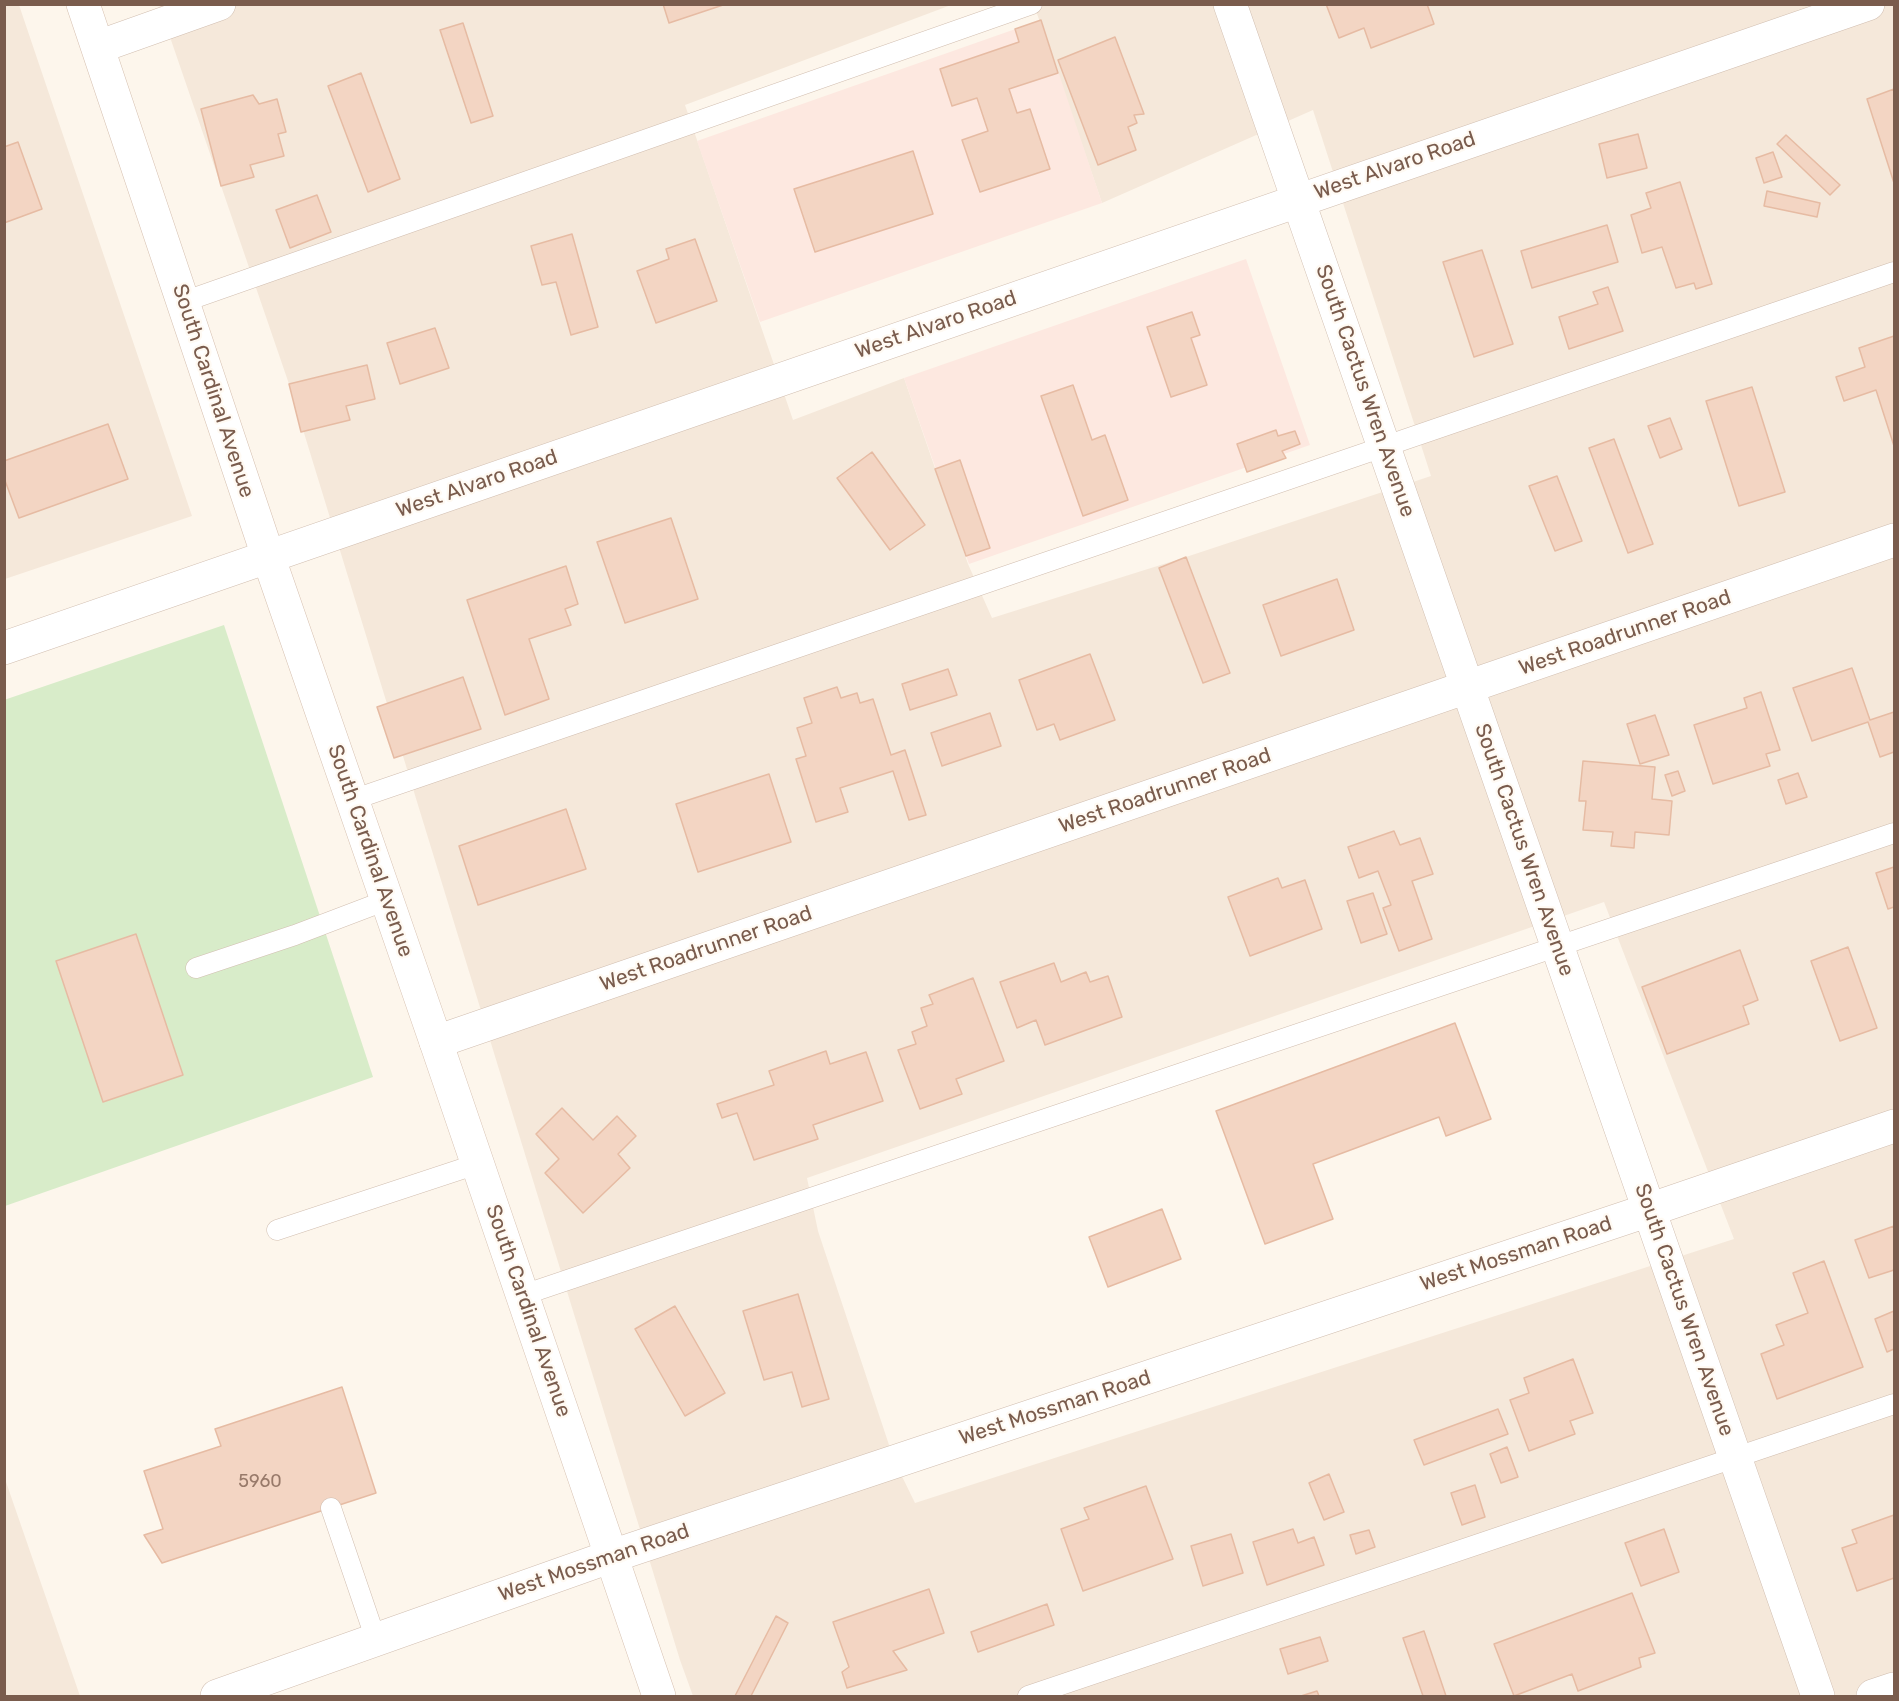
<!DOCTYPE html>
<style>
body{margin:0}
#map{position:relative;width:1899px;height:1701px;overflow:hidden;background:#fdf6ec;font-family:Rubik,sans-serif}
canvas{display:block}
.frame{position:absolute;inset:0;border:6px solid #7a5c4d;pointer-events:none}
</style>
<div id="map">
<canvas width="1899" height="1701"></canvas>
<div class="frame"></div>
</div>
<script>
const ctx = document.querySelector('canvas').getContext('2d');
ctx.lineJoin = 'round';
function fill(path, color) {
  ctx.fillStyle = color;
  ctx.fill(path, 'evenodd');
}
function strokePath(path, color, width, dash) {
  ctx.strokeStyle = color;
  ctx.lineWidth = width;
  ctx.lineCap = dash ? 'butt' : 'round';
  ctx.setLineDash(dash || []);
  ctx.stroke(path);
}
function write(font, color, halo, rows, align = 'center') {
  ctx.font = font + ' Rubik,sans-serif';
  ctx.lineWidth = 4.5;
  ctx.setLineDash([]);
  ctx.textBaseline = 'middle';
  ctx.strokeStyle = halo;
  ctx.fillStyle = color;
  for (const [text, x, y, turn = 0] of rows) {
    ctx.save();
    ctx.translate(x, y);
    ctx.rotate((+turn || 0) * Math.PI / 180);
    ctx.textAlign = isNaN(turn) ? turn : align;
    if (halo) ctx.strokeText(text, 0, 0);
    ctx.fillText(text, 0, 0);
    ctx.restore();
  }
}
const residential = new Path2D(`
 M4,5H19L192,516L5,579Z
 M159,5H951L685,105L793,420L904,378L968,564L992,618L1186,557L1431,476L1313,110L1102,203L1034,5H1894V1696H693L680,1660L289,384ZM1604,902L1734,1239L915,1503L894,1460L818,1231L807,1178Z
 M4,1479H5L80,1696H5Z`);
const commercial = new Path2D(`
 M1041,20L1102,203L760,322L697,141Z
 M1246,259L1310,445L969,564L904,378Z`);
const green = new Path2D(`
 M224,625L373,1077L5,1206L4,700Z`);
const building = new Path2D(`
 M663,4H726L669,23Z
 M1326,4H1427L1434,24L1371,48L1364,28L1339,38Z
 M1041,20L1058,73L1009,89L1017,113L1030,109L1050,169L980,192L962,140L988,131L977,98L952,106L940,69L1019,42L1015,29Z
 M463,23L493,116L471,123L440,30Z
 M1115,37L1144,114L1134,115L1137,123L1128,127L1136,150L1098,165L1058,60Z
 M361,73L400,179L368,192L328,86Z
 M1894,89V183L1867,99Z
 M253,95L259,104L277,99L286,132L278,134L284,156L250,165L254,177L221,186L201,109Z
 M1638,134L1647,168L1607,178L1599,144Z
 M1786,135L1840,185L1830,195L1777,144Z
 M18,142L42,209L4,223V147Z
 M913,151L933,214L815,252L794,189Z
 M1773,152L1782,177L1764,183L1756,158Z
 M1680,182L1712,284L1696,289L1694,283L1676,288L1662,247L1642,253L1631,215L1651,208L1646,193Z
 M1767,191L1820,203L1817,217L1764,206Z
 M317,195L331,232L290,248L276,210Z
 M1607,225L1618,262L1532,288L1521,251Z
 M572,234L598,327L571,335L556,282L542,285L531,246Z
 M695,239L717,301L656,323L637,271L669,259L666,249Z
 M1482,250L1513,344L1474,357L1443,262Z
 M1608,287L1623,331L1569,349L1559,317L1598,304L1593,292Z
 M1192,312L1200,335L1191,338L1207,385L1171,397L1147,327Z
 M435,328L449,368L400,384L387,343Z
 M1894,336V446L1876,390L1844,401L1836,377L1865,367L1859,348Z
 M367,365L375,399L346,406L350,420L301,432L289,384Z
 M1073,385L1092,440L1105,435L1128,500L1083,516L1041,396Z
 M1752,387L1785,492L1739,506L1706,401Z
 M1670,418L1682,449L1660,458L1648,426Z
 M108,424L128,479L19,518L4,478V461Z
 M1276,430L1278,436L1295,431L1300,444L1282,451L1286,458L1247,472L1237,444Z
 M1614,439L1653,544L1628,553L1589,448Z
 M872,452L925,525L890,550L837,478Z
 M960,460L990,548L966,556L935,469Z
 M1557,476L1582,541L1555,551L1529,486Z
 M671,518L698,599L625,623L597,542Z
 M1186,557L1230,673L1203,683L1159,568Z
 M566,566L578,604L565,609L571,625L529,639L549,699L505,715L467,600Z
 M1337,579L1354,630L1281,656L1263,605Z
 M1090,654L1115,720L1060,740L1054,724L1037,730L1019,680Z
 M1852,668L1870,720L1894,712V752L1880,757L1868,722L1812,741L1793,688Z
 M948,669L957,695L910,710L902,684Z
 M463,677L481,729L394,758L377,707Z
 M837,687L841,698L857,693L860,703L873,699L891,755L905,750L926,815L909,820L893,771L840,788L848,812L816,822L796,759L806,756L797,728L812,723L804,698Z
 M1761,692L1780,750L1766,754L1770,766L1713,784L1694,725L1747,708L1744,698Z
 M990,713L1001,746L942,766L931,733Z
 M1655,715L1669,755L1640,764L1627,724Z
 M1583,761L1655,767L1652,799L1672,801L1669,835L1635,832L1634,848L1611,846L1613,832L1583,830L1586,801H1579Z
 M1678,771L1685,791L1672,796L1665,775Z
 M1798,773L1807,797L1786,804L1778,780Z
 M769,774L791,842L698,872L676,804Z
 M566,809L586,869L478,905L459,846Z
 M1394,831L1400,845L1420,838L1433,874L1412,881L1432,939L1399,951L1383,908L1391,905L1378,871L1359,878L1348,847Z
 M1894,867V907L1888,909L1876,873Z
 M1278,878L1282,888L1305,880L1322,929L1250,956L1228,897Z
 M1373,893L1387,934L1361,943L1347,901Z
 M136,934L183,1075L103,1102L56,961Z
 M1848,947L1877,1028L1840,1041L1811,961Z
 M1740,950L1758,1000L1743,1006L1749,1024L1667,1054L1642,987Z
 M1054,963L1061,982L1086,972L1090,982L1108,976L1122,1017L1045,1045L1036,1020L1017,1028L1000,982Z
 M973,978L1004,1061L956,1079L962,1094L920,1109L898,1050L916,1044L912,1032L927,1026L921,1008L933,1004L929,995Z
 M1455,1023L1491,1119L1446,1136L1439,1117L1313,1164L1333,1219L1265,1244L1216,1111Z
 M826,1051L830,1064L866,1052L883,1101L813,1125L818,1139L754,1160L737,1113L722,1118L717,1104L774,1085L769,1071Z
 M562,1108L593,1140L617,1116L636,1136L618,1154L630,1168L583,1213L545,1173L559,1159L536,1134Z
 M1162,1209L1181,1259L1108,1287L1089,1237Z
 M1894,1226V1270L1869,1278L1855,1240Z
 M1824,1261L1863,1367L1777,1399L1761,1354L1784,1345L1776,1325L1808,1313L1793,1273Z
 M798,1294L829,1399L802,1407L792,1372L764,1380L743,1311Z
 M675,1306L725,1393L685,1416L635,1329Z
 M1894,1311V1349L1887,1352L1875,1319Z
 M1573,1359L1593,1413L1570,1421L1575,1434L1529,1451L1510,1400L1529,1393L1524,1378Z
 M342,1387L376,1493L162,1563L144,1535L163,1529L144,1471L221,1446L215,1429Z
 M1498,1409L1508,1434L1424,1465L1414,1440Z
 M1507,1447L1518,1477L1501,1483L1490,1454Z
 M1329,1474L1344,1512L1324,1520L1309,1483Z
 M1475,1485L1485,1517L1462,1525L1451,1493Z
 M1146,1486L1173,1559L1083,1591L1061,1529L1089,1519L1084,1508Z
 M1894,1515V1578L1857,1591L1842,1548L1857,1543L1852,1530Z
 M1293,1529L1298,1543L1314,1537L1324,1565L1267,1585L1253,1542Z
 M1664,1529L1679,1572L1641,1586L1625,1543Z
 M1369,1530L1375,1547L1356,1554L1350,1535Z
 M1231,1534L1243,1573L1203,1586L1191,1546Z
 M929,1589L944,1633L893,1651L907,1670L847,1688L842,1672L849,1667L833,1622Z
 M1632,1593L1655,1653L1639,1658L1641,1667L1578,1691L1572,1674L1514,1696L1494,1644Z
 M1047,1604L1054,1625L978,1652L971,1632Z
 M776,1616L788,1623L751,1696H735Z
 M1424,1631L1446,1696H1423L1403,1638Z
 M1320,1637L1328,1661L1288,1674L1280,1649Z
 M1317,1691L1319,1696H1301Z`);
const service = new Path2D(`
 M183,302L1032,4
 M352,800L1894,272
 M196,968L295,935L387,900
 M277,1230L477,1164
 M523,1295L1894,833
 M331,1508L376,1640
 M1028,1696L1894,1404`);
const minor = new Path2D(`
 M1230,4L1818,1696
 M98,47L219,4
 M4,648L1868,4
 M436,1042L1894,540
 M217,1696L612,1556L1649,1210L1894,1126
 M1873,1696L1894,1689`);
const secondary = new Path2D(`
 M83,4L268,556L436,1042L659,1696`);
const numberNames = [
 ["5960",260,1482]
];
const streetNames = [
 ["West Alvaro Road",1395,166,-19],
 ["West Alvaro Road",936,325,-19],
 ["South Cardinal Avenue",213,391,72],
 ["South Cactus Wren Avenue",1365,391,71],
 ["West Alvaro Road",477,484,-19],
 ["West Roadrunner Road",1625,633,-19],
 ["West Roadrunner Road",1165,791,-19],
 ["South Cactus Wren Avenue",1524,850,71],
 ["South Cardinal Avenue",370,851,71],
 ["West Roadrunner Road",706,949,-19],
 ["West Mossman Road",1516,1254,-18],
 ["South Cactus Wren Avenue",1684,1310,71],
 ["South Cardinal Avenue",528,1311,71],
 ["West Mossman Road",1055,1408,-18],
 ["West Mossman Road",594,1563,-19]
];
fill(residential, '#f5e8da');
fill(commercial, '#fde8e0');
fill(green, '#d8ecc9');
fill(building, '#f3d5c3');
strokePath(building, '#e6bba3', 1.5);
strokePath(service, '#d1beb0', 21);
strokePath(minor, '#d1beb0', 34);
strokePath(secondary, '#d6c0b0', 34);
strokePath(service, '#fff', 20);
strokePath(minor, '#fff', 33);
strokePath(secondary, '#fff', 33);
write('18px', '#987a6a', null, numberNames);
write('21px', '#7a5c4d', '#fffaf3', streetNames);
</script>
